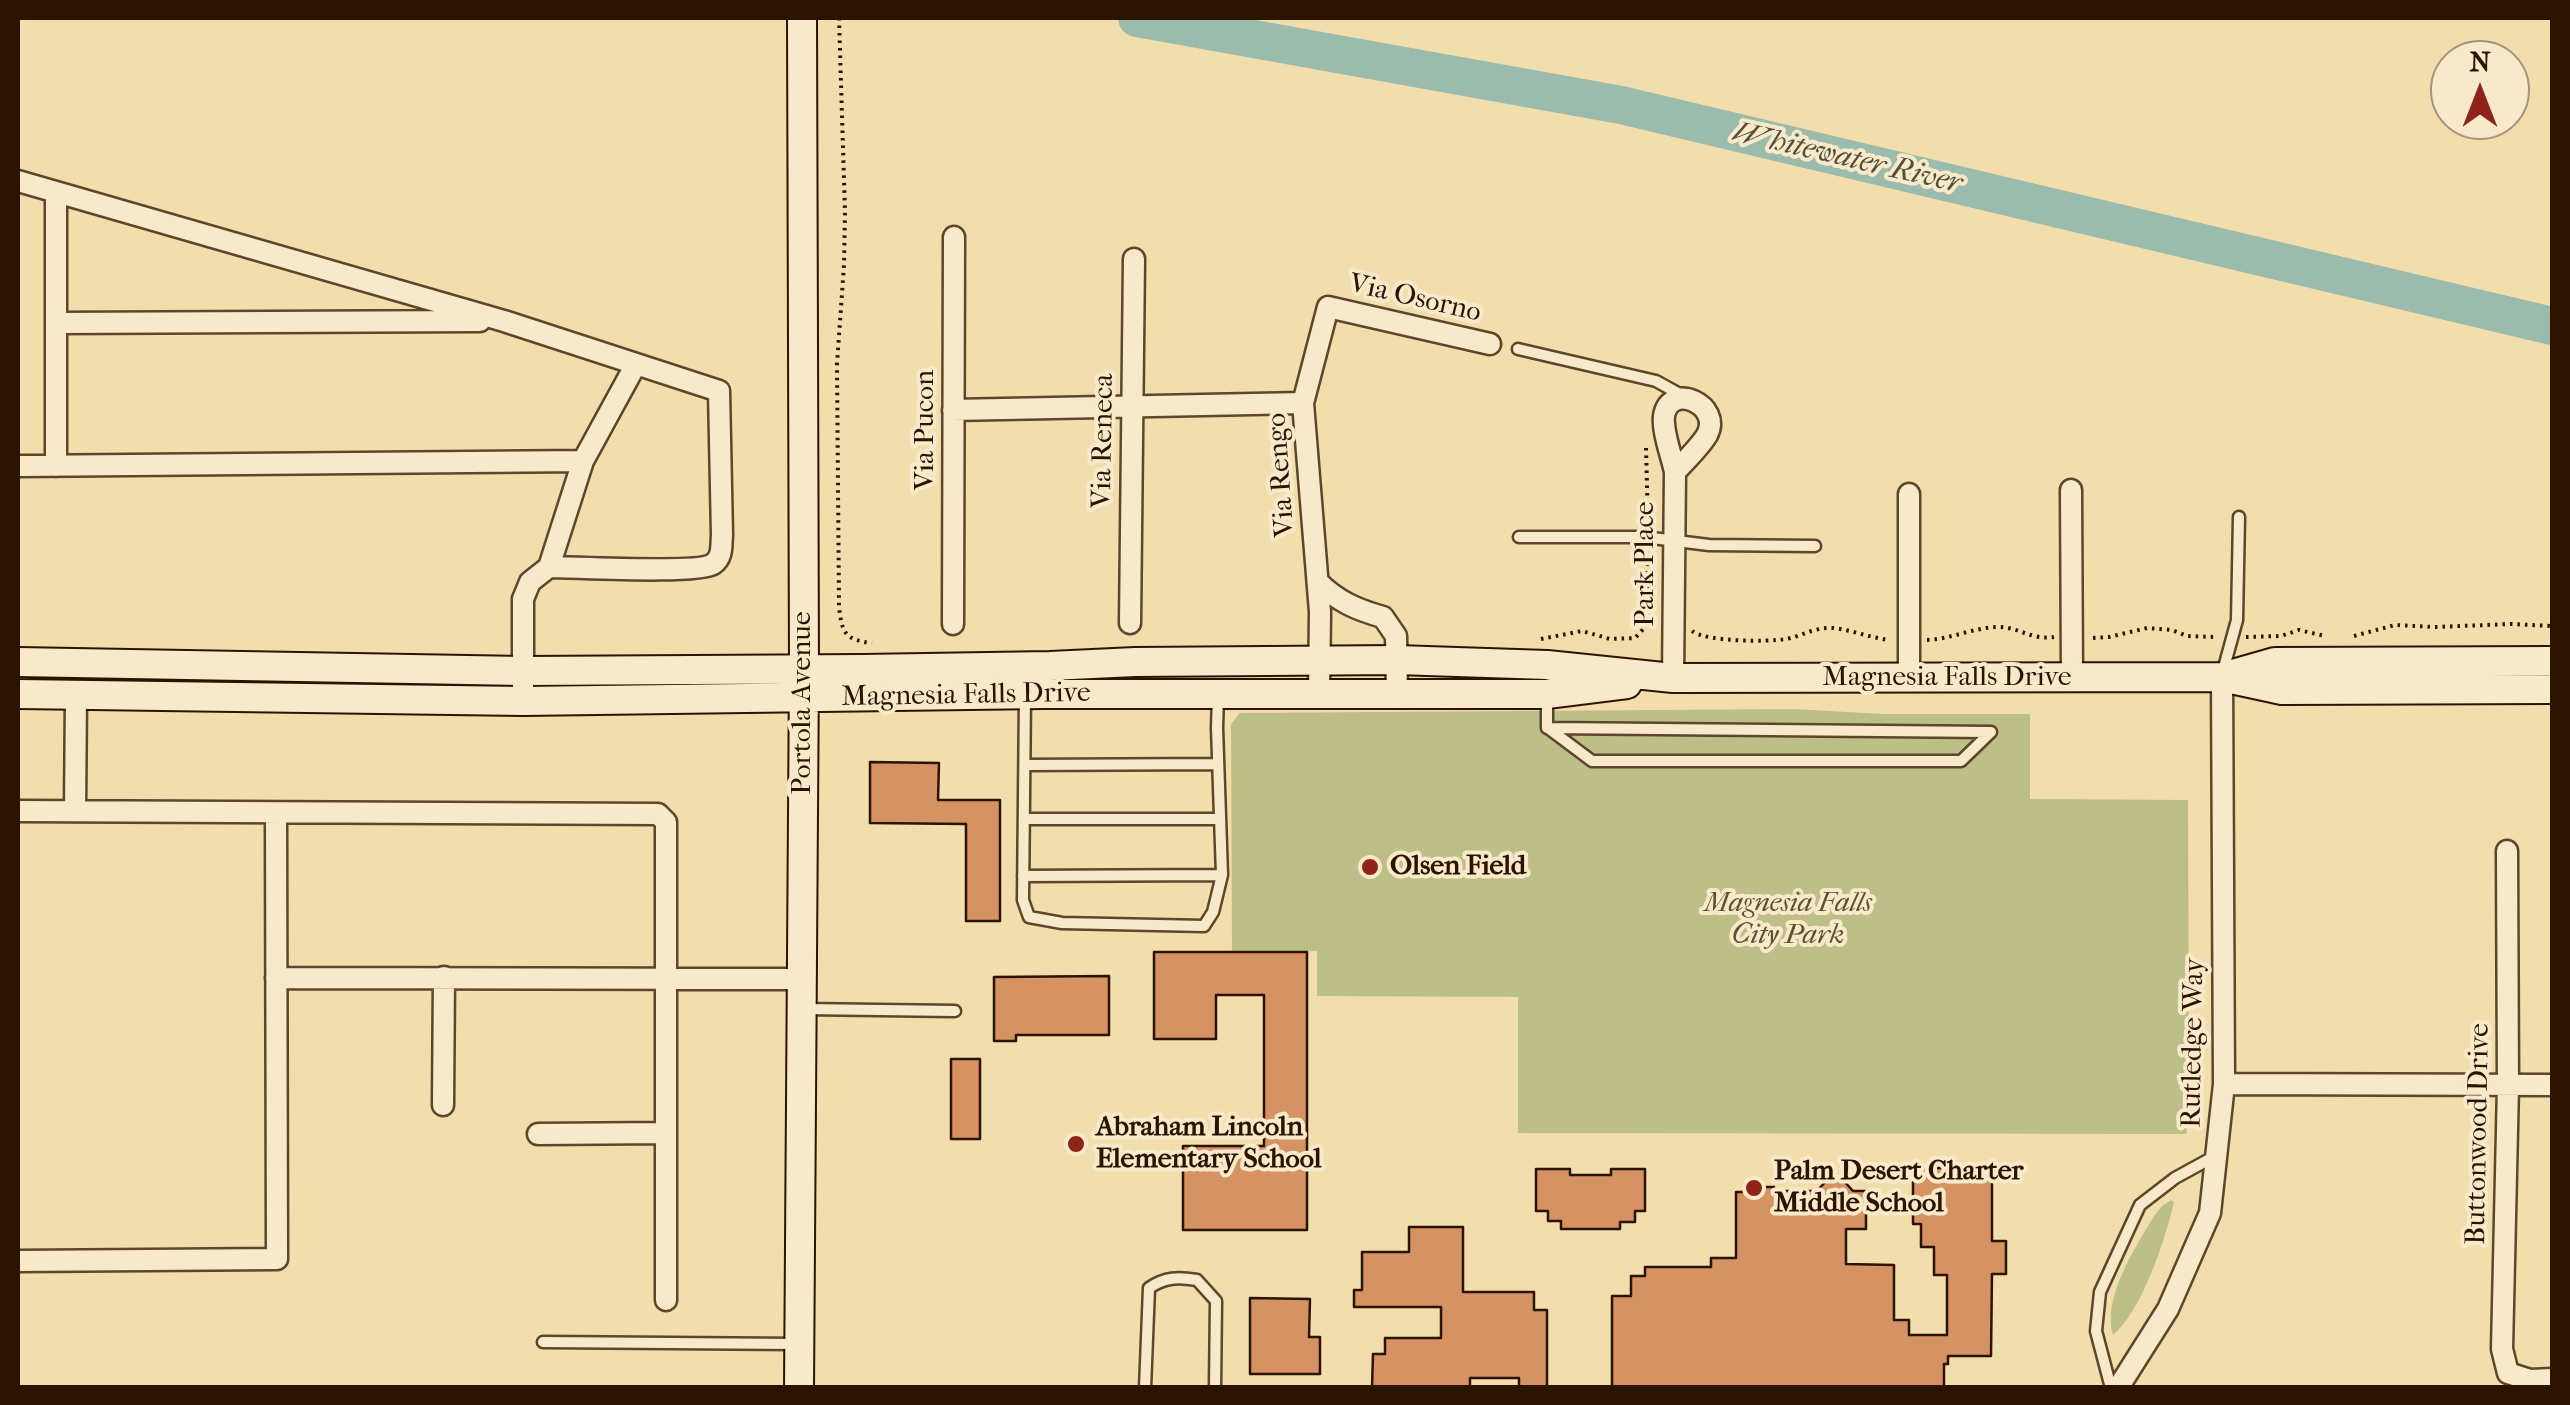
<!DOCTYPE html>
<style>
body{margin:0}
#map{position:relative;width:2570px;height:1405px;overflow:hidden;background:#f2ddac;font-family:"IM FELL French Canon",serif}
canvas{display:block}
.frame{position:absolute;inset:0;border:20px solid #2c1300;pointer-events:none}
.north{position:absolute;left:2430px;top:40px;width:100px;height:100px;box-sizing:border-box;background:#f7e9c9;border:2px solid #a69379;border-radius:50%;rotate:0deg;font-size:28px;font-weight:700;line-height:40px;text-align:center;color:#2c1300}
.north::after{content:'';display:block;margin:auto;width:35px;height:45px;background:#8f2418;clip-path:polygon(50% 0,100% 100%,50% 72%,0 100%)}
</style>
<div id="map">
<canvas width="2570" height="1405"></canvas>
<div class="frame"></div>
<div class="north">N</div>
</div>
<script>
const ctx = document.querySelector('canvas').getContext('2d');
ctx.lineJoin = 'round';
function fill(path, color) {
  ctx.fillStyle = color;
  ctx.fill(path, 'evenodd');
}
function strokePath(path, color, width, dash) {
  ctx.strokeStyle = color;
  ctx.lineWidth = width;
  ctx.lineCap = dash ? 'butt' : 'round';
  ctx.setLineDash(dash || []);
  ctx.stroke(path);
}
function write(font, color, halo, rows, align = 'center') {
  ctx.font = font + ' "IM FELL French Canon",serif';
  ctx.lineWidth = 8;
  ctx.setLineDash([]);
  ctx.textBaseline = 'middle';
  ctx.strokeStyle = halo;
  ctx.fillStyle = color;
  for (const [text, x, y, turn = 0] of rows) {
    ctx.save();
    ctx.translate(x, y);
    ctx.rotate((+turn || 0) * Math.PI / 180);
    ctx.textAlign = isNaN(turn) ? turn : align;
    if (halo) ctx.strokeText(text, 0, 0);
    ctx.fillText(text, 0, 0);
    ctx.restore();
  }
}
const green = new Path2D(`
 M1793,709L1884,714H2030V799L2188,800L2189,1115L2186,1134L1518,1133V997L1317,996V951L1232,952L1231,724L1240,713Z
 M2171,1200L2174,1202C2165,1240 2142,1311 2113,1335C2102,1298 2135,1248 2154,1216L2162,1206Z`);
const river = new Path2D(`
 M1137,18L1621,105L2552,326`);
const building = new Path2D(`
 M870,762L939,763L938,800H1000V921H966V824L870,823Z
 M1154,952H1307V1230H1183V1146H1264V995H1216V1039H1154Z
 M1109,976V1035H1016V1041H994V977Z
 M951,1059H980V1139H951Z
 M1913,1168H1992V1241H2006V1274H1992L1991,1356H1948V1364H1944V1388H1612V1296H1631V1276H1645V1267H1711V1258H1736V1192H1744V1187H1774V1191H1817L1827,1180H1843L1853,1191H1866V1229H1846V1264L1894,1265V1320H1909V1335H1947V1275H1934V1247H1921V1224H1913Z
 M1536,1169H1570V1175H1611V1169H1645V1211H1635V1222H1620V1229H1561V1221H1548V1211H1536Z
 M1409,1227H1463V1292H1534V1310H1547V1388H1519V1378H1470V1388H1372L1373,1354H1385V1338H1441V1307H1354V1290H1362V1252H1409Z
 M1250,1298L1310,1299L1309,1337H1320V1374H1250Z`);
const path = new Path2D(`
 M839,18L845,212L844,265L837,364L839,607C842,633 845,640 872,643
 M1646,448L1648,524
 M1692,631C1707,642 1767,642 1786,639C1802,636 1815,627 1833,628C1851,630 1869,637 1888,640
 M2354,636L2395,625L2435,627L2512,624L2552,626
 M2246,637L2281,636L2299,630L2325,636
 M2093,638L2109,637L2147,628L2172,630L2187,636L2216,637
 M1541,639L1582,631L1610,639L1635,638L1647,625L1648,553
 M1927,640C1951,639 1975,627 1999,627C2022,628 2030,640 2054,637`);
const lane = new Path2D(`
 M1518,349L1656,381L1685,397
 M1519,537H1644L1709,545L1815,546
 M2223,671L2237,620L2239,517
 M1025,695L1023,900L1029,917L1062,923L1204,926L1213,912L1222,875L1217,728L1218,695
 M1547,698V728L1991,732
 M1548,728L1592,761H1961L1991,732
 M1025,765L1218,764
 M1024,819H1220
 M1023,876L1222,875
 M803,1009L955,1011
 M543,1342L797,1344
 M1145,1388L1149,1288C1165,1277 1178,1277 1197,1280L1216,1301L1215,1388
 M2111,1388L2096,1331L2100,1292L2140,1205L2175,1178L2217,1155`);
const street = new Path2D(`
 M18,181L504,321L719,391L722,535C721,546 723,557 713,564C699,574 575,567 549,567L583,461
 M56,193V466
 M57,323L480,321
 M953,410L1303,403
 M18,466L583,461L636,364
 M2071,490L2072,677
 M1909,494V678
 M1318,582C1337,601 1357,610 1383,617L1396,636L1397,694
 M1130,623L1134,259
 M953,624L954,237
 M1673,678L1675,472C1685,461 1699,448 1707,435C1723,405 1670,381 1664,416C1662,431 1672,457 1675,472
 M1319,694L1320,612L1303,403L1328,307L1490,344
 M523,701V599L530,582L549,567
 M18,811L658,814L666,822V1300
 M75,811L76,696
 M2507,851L2508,1086L2502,1349L2508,1373L2530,1380L2552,1379
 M276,978L802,979
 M2224,1084L2552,1085
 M443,1105L444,977
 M538,1134L666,1133
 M18,1261L277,1259L276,813
 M2118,1388L2168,1309L2210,1213L2224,1084L2222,677`);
const secondary = new Path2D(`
 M18,662L523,671L862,669L1050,666L1135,662L1397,660L1547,665L1673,678L2222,677L2282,690L2552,689
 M2226,676L2275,662L2552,661
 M18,694L523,701L1044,694H1547L1627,684
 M799,1388L804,669L802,18`);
const markers = [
 [1370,867,10,"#8f2418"],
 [1076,1144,10,"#8f2418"],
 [1754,1188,10,"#8f2418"]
];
const streetNames = [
 ["Via Osorno",1415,299,13],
 ["Via Pucon",926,430,-90],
 ["Via Reneca",1104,441,-89],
 ["Via Rengo",1282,475,-94],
 ["Park Place",1646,564,-90],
 ["Magnesia Falls Drive",1947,678],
 ["Magnesia Falls Drive",966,696,-1],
 ["Portola Avenue",803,703,-90],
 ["Rutledge Way",2194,1043,-89],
 ["Buttonwood Drive",2479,1134,-89]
];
const poiNames = [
 ["Olsen Field",1390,867],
 ["Abraham Lincoln",1096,1128],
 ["Elementary School",1096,1160],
 ["Palm Desert Charter",1774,1172],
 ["Middle School",1774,1204]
];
const parkNames = [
 ["Magnesia Falls",1788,904],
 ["City Park",1788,936]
];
const waterNames = [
 ["Whitewater River",1847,159,13]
];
fill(green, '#bcc088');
strokePath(river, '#9bbbad', 38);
fill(building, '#d59364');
strokePath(building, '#2c1300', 2.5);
strokePath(lane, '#5e462b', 15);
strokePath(street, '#5e462b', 25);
strokePath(secondary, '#2c1300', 32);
strokePath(path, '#2c1300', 4, [2.5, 5]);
strokePath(lane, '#f7e9c9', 10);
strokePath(street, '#f7e9c9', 20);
strokePath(secondary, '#f7e9c9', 28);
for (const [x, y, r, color] of markers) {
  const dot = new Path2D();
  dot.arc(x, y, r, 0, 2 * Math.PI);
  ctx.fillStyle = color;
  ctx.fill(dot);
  strokePath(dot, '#f7e9c9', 4);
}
write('28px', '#2c1300', '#f7e9c9', streetNames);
write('bold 28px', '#2c1300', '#f7e9c9', poiNames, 'left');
write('italic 28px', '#5e5030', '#f7e9c9', parkNames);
write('italic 30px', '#534e3d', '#f7e9c9', waterNames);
</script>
